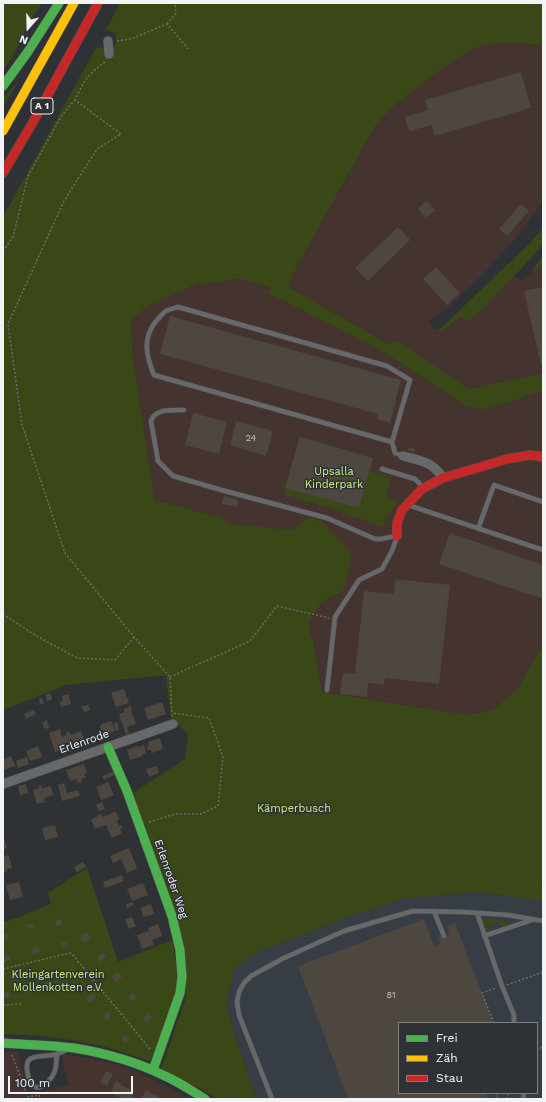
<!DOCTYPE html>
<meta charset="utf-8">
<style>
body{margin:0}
#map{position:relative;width:546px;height:1102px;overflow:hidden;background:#2f3234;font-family:"Work Sans",sans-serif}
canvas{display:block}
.frame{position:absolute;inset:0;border:4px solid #f2f4f6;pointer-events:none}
.legend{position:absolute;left:398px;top:1022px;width:140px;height:72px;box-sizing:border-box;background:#2e3235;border:1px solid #7c8082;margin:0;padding:5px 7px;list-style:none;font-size:12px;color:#f2f4f6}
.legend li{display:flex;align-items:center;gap:8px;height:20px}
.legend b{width:20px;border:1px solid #7c8082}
.north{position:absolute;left:8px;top:8px;width:40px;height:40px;-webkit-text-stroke:3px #2e3235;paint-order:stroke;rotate:200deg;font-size:11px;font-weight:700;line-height:16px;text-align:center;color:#f2f4f6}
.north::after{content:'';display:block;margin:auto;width:14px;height:18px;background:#f2f4f6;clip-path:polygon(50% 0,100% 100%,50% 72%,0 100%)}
.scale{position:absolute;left:8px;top:1076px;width:125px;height:18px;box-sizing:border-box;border:2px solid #f2f4f6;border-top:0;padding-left:5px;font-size:12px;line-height:14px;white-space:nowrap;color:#f2f4f6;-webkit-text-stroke:3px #2e3235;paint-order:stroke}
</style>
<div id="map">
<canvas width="546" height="1102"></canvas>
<div class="frame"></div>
<ul class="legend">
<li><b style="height:5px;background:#4caf50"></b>Frei</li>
<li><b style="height:5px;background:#ffc107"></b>Zäh</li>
<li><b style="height:5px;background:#c62828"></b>Stau</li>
</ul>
<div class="north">N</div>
<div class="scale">100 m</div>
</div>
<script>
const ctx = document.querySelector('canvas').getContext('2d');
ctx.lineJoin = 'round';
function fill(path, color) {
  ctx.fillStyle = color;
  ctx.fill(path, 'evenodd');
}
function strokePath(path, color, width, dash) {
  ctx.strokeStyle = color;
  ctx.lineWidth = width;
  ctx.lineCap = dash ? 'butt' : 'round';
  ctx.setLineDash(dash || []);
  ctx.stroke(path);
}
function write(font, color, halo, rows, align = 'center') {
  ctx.font = font + ' "Work Sans",sans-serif';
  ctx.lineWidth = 3;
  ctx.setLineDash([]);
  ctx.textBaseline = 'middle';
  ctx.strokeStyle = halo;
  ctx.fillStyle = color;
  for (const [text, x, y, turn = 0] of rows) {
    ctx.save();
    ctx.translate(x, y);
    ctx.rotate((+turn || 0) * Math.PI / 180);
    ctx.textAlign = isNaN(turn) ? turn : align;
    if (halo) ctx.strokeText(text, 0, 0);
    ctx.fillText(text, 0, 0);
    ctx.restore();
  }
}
const built = new Path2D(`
 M475,892L543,901V1099H257L240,1051L226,1004L235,966L256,953L347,917L402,899ZM399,1023H537V1093H399Z`);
const industrial = new Path2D(`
 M498,43H518L543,46V200L536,212L516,238L484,273L448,308L428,322L438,332L446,330L461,316L467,322L486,306L514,275L522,281L543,264V373L470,389L397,340L390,344L288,287L293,274L375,126L396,104L443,68L469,51L484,45Z
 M241,279L270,288L269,293L377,348L465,405L516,400L543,390V645L517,689L493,710L466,715L322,692L315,646L308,623L322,602L342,592L308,517L293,530L228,524L222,518L155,500L133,361L131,320L150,305L197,284Z
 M3,1052H18L29,1095L68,1085L61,1054L77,1056L118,1065L138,1072L190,1099H3Z`);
const green = new Path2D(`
 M3,3H42L28,25L13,56L3,71Z
 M120,3H543V46L519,43H498L484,45L469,51L443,68L396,104L375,126L293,274L288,287L389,344L397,340L470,389L543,373V390L516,400L482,410L465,405L377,348L268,293L270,288L241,279L197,284L150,305L131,320L133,361L155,500L222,518L229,524L293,530L308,517L323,522L351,552L350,568L342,592L322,602L308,623L315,648L322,692L468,715L493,710L517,689L543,645V880L540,885H543V901L475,892L402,899L347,917L256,953L235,967L226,1004L240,1051L257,1099H218L199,1088L161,1069L186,998L177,915L133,793L185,759L188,734L171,718L166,676H158L66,685L3,710V217L96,48L116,45V33L106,30Z
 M20,79L3,106V98Z
 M543,228V244L532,257L486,306L467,322L461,316L445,330L438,332L436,330L440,329L530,243Z
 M543,256V264L533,273C533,266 539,261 543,256Z
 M300,437L373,458L369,471L391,477L386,497L399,501L390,513L382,527L331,508L285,495V488Z
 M87,868L118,962L172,940L174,950L179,980L156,1052L149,1061C103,1043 53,1035 3,1034V922L14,919L51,904L48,893Z
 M483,919L508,921L509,922V925L502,927L500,922L487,926L489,932L486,931L483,920Z`);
const building = new Path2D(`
 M521,72L531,108L435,136L432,125L409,131L405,117L428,110L425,100Z
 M426,201L435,210L426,218L418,209Z
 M521,204L529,211L507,236L499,229Z
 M398,227L410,240L368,281L355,268Z
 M436,267L460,293L447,305L423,279Z
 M543,287V364L541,365L524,291Z
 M170,316L401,380L390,423L377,419L378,414L160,354Z
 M193,413L227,422L219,454L185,445Z
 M236,421L273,431L266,456L230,445Z
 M300,437L373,458L359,508L285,488Z
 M408,447L415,449L414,452L407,450Z
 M224,496L238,500L237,507L222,504Z
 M450,533L543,565V599L439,564Z
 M395,579L450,585L439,684L385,678L384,685L368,683L367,697L340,694L343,673L355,674L364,591L394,594Z
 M124,689L129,703L116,707L111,693Z
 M51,693L52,700L47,701L45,695Z
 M68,694L71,704L61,707L60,702L63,701L62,696Z
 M42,698L44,704H40L39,699Z
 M162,702L166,714L148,720L144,708Z
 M88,705L90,710L84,712L82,706Z
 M131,706L132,709L131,710L136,724L127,727L129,734L126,735L119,714L125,712L123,709Z
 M34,710L36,714L26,719L24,714Z
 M47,720L49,728L44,729L42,722Z
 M111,721L115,731L104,735L103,730L101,731L100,727L101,726V724Z
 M117,722L119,730L116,731L113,724Z
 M60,729L62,737L67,735L66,733L69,731L71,735L81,731L85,742L74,745L72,739L68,740L69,742L65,743L67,748L55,752L49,733Z
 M160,738L163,749L152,753L151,750H148L147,747L149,746L148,742Z
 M144,745L146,753L142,755V756L130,760L127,750L138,746L139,747Z
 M38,746L42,757L30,761L26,751Z
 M11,756L15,766L3,770V759Z
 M27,757L29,764L18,768L16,761Z
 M84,764L87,773L84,774L86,778L81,779L82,782L78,783L76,779L70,781L66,770Z
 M157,766L159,773L149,777L146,769Z
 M113,772L114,775L104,780L102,776Z
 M108,782L114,795L101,800L96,787Z
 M64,783L67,793L78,790L80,796L62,801L58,785Z
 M26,784L28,793L20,795L18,786Z
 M41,785L42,788L51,786L53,795L44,798L45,802L37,804L33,790L39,788L38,786Z
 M102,802L105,809L99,811L96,805Z
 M114,812H116L119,819L117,822L119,826L121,825L123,828L120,829L122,833L112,838L106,825L95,829L91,820L100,814L103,817Z
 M55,825L58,837L45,840L42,828Z
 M3,834L7,848L3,849Z
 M129,848L137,868L127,873L121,859L113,863L110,856Z
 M9,855L12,868L7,869V871L3,873V857Z
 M83,862L86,867L77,872L74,867Z
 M122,875L124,881L105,888L103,882Z
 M19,882L23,897L10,900L6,885Z
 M143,883L148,895L132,901L127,889Z
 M133,902L134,905L127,908L126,904Z
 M151,904L154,914L144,917L140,908Z
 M132,917L136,926L129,929L125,920Z
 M61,919L62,925L56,926L55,921Z
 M424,919L434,946L440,944L438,938L449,934L447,926L455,923L493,1023H399V1093H486L488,1099H348L298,966Z
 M34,923L35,927L28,929L27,925Z
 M158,924L162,936L152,940L154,945L142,949L137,935L149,931L148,928Z
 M86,932L91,938L85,943L80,938Z
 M7,934L8,939L4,940L3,935Z
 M67,941L69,946L62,948L60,943Z
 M39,947L40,952L32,954L31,949Z
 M103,953L106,957L101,962L97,958Z
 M9,955L10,960L4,962L3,956Z
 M72,968L76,973L71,977L67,972Z
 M118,972L122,977L116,982L112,977Z
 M49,982L50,988L44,989L42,984Z
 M28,987L29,993L24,994L23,988Z
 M9,992L10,997L4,998L3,993Z
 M93,993L96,998L90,1003L86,998Z
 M133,993L137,998L132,1001L128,997Z
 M108,1012L111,1017L107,1021L103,1016Z
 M149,1013L152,1017L146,1022L142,1018Z
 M126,1035L130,1039L125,1043L121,1039Z
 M106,1071L113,1074L107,1086L100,1082Z
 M116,1081L121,1084V1085L134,1091L132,1096L133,1097V1099H123L111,1093Z
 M146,1090L159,1097L158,1099H141Z`);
const path = new Path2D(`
 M167,24L176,13L175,3
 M117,41L131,39L167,24L188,49
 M105,62C88,74 84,81 75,100L121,134L97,149L64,201L8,324L22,425L65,553L134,637L170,677L172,716
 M3,251L13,237L28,176L62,115L75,100
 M3,614L33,634L77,658L115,660L134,637
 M170,677L250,641L277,606L329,618
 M149,822L175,814H201L218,806L223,757L209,718L172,713
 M3,969L70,953L72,954L150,1049
 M507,985L543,972
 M3,1005L21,1004
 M494,1023L482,993L496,988
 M537,1050L543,1047
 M12,1055L28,1097L39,1095L40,1099
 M496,1093L498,1099
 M507,1099L508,1093`);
const lane = new Path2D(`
 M184,410C176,410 160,409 155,415C153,416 152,419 151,421L158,461L173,476L225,491L327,518L375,539H381L396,536
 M392,442L410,380L387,366L178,307C175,308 170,309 166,311C163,313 160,317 157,320C142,337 146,356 154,375L392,442L395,453L403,456
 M382,469L415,479L420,484L421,488
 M408,505L543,550
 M478,529L494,485L543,502
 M327,690L335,617L359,580L382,569L392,551L397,537
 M434,911L444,936
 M477,913L502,986L514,1015V1023
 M484,936L532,920
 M57,1055C56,1060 57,1065 55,1070C53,1077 42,1092 34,1086C28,1083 24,1063 30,1059C38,1054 49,1057 57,1054C60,1053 63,1052 66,1050
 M272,1099L239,1015L237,1002L239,992L244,983L251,976L284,958L344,931L413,911L463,912L508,915L543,921
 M523,1099L524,1093`);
const street = new Path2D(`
 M108,41L109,54
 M403,456C421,461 432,461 443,478
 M3,784L173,724`);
const fast = new Path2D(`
 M3,86L27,53L59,3
 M108,747L127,791L172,916L180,950L182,977L180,993L153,1070
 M3,1043C27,1045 50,1045 74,1048C105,1053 137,1062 165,1076C179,1082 192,1091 205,1099`);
const slow = new Path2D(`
 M3,131L74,3`);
const jam = new Path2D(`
 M3,173L33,122L98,3
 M397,536V523L402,510L422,489L443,478L507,459L530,455L543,457`);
const numberNames = [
 ["24",251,438],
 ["81",391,995]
];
const shields = [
 [42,106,22]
];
const shieldNames = [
 ["A 1",42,106]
];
const parkNames = [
 ["Upsalla",334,472],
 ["Kinderpark",334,485],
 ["Kämperbusch",294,809],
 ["Kleingartenverein",58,975],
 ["Mollenkotten e.V.",58,988]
];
const streetNames = [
 ["Erlenrode",84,742,-19],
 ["Erlenroder Weg",171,879,71]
];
fill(built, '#363d44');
fill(industrial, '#44332f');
fill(green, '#394816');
fill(building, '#4d473f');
strokePath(lane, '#4c4e50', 5.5);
strokePath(street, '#4c4e50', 10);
strokePath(fast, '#4c4e50', 10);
strokePath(slow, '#4c4e50', 10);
strokePath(jam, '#4c4e50', 10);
strokePath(path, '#6a6d6e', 1.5, [2, 2]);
strokePath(lane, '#666869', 4.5);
strokePath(street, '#666869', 9);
strokePath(fast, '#4caf50', 9);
strokePath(slow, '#ffc107', 9);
strokePath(jam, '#c62828', 9);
write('9px', '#c9c9c8', null, numberNames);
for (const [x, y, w] of shields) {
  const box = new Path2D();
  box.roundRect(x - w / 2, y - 8, w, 16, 3);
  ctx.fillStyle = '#2e3235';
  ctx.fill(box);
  strokePath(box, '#f2f4f6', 1);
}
write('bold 10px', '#f2f4f6', null, shieldNames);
write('11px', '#cbee85', '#2e3235', parkNames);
write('11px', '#f2f4f6', '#2e3235', streetNames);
</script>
